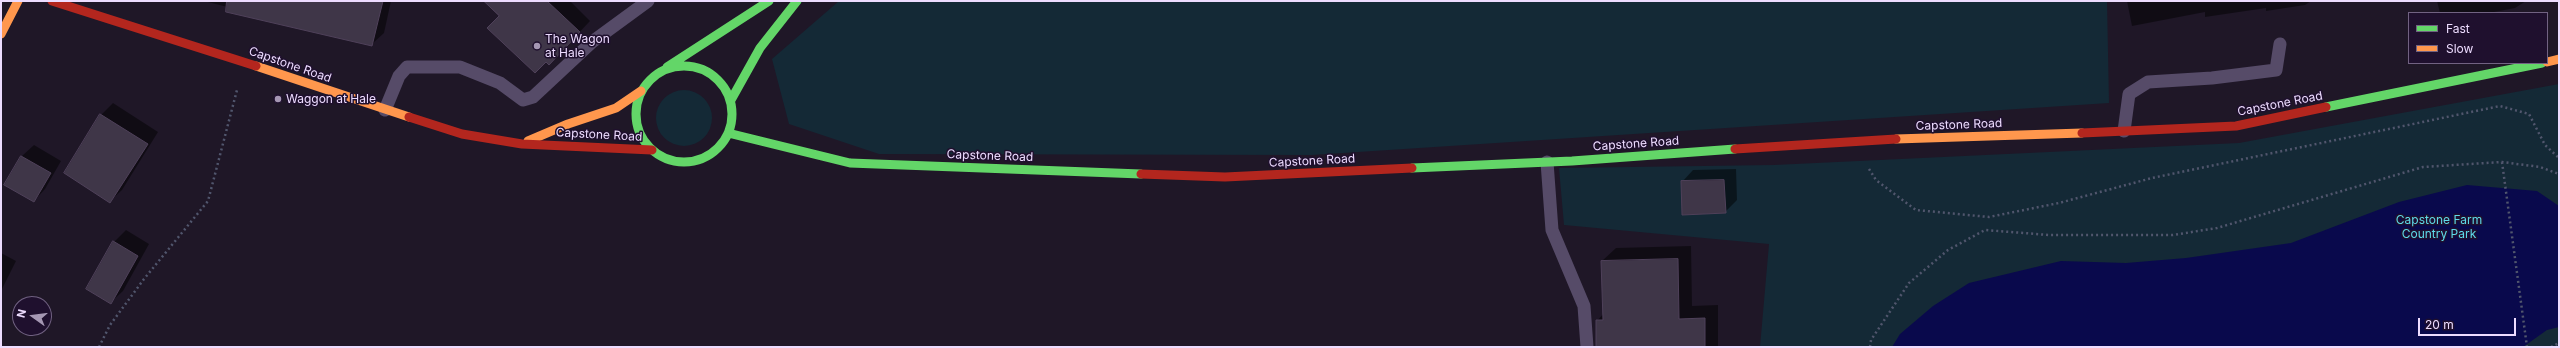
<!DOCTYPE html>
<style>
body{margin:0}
#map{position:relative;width:2560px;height:348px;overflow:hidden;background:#1f1727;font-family:Inter,sans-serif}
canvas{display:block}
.frame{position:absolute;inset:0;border:2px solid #eddcff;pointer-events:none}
.legend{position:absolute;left:2408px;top:12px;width:140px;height:52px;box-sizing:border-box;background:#1f102e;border:1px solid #716282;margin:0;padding:5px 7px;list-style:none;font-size:12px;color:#eddcff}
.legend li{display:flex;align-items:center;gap:8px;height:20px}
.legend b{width:20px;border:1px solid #716282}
.north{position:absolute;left:12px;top:296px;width:40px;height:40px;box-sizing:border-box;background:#1f102e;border:1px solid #716282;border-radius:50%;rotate:284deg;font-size:11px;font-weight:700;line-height:16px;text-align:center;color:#eddcff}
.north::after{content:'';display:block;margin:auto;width:14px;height:18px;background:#a597b3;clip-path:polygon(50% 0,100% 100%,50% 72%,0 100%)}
.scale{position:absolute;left:2418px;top:318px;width:98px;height:18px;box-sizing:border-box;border:2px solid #eddcff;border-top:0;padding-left:5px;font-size:12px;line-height:14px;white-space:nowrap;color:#eddcff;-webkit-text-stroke:3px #1f102e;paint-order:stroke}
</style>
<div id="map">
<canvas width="2560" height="348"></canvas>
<div class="frame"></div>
<ul class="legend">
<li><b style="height:5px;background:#63d668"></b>Fast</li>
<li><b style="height:5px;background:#ff974d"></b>Slow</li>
</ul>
<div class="north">N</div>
<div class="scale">20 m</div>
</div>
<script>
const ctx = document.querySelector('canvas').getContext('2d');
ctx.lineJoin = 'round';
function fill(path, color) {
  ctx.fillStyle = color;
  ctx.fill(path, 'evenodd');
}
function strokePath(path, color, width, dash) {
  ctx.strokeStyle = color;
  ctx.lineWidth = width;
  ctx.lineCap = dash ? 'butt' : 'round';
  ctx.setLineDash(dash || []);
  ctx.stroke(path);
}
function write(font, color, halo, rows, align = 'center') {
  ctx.font = font + ' Inter,sans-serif';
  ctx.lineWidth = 3;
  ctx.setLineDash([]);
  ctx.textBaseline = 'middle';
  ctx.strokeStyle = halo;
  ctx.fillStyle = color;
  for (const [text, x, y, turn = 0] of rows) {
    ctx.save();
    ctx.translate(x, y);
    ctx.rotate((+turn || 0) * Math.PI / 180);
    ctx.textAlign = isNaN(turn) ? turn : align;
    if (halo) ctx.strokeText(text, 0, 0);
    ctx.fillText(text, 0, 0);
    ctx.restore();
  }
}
const green = new Path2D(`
 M839,1H2107L2109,103L1312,155L879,154L789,124L772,59Z
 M2559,84V347H1760L1769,244L1564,225L1559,168L1774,165L2239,143ZM1724,180L1725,213L1682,215L1681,181Z
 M656 118a28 28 0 1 1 56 0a28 28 0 1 1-56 0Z`);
const water = new Path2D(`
 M2467,185L2537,191L2559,206V327L2547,330L2523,347H1892L1900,334L1933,306L1969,283L2061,261L2126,263L2186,258L2291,243L2399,202Z`);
const shadow = new Path2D(`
 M204,1H391L384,33L372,44Z
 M504,1H570L590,21L560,53L500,16Z
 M2127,1H2311L2305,5L2266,11V8L2205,17V12L2132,26Z
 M2437,1H2526L2515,8L2489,13H2440Z
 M113,103L158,132L122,190L110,201L101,115Z
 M34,145L61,161L45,189L34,201L6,185L22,156Z
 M1736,169L1737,200L1725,212L1682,182L1693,170Z
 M126,230L149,244L123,291L111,302L114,242Z
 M1691,246L1692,306L1718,305V347H1597V321L1604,313L1602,261L1616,248Z
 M1,253L16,261L1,291Z`);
const building = new Path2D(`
 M227,1H383L372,46L226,12Z
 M484,1H547L580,32L549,65L546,62L535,73L487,28L499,16Z
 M100,114L148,144L110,203L64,173Z
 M21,156L51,173L34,202L4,185Z
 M1724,180L1726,213L1682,215L1681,181Z
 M113,241L138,256L111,304L86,289Z
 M1678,259L1679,319L1705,318V347H1596V320H1603L1601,261Z`);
const path = new Path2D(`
 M2502,162L2527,347
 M1869,169L1876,180L1916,210L1989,217L2059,203L2152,178L2500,106L2529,114L2545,145L2559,158
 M99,347L110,325L144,279L208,201L237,90
 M1870,347L1871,340L1909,283L1948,250L1985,230L2049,235H2173L2217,228L2423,167L2502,162L2540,167L2559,174
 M2551,347L2559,343`);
const lane = new Path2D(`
 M385,110L399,76L407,67H460L500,83L523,100L533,97L592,42L648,1
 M2124,131L2129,94L2148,82L2212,78L2276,70L2280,44
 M1547,162L1552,230L1584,306L1587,347`);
const fast = new Path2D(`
 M636 114a48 48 0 1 1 96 0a48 48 0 1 1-96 0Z
 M667,67L769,1
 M731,100L760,48L797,1
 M2326,107L2542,63
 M728,133L850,163L1141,174
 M1412,168L1572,161L1735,149`);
const slow = new Path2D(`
 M1,34L18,1
 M2547,62L2559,59
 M256,66L409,117
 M1896,139L2082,133
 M528,141L568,124L616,108L641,91`);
const jam = new Path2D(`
 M52,1L256,66
 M409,117L462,134L522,144L652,150
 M2082,133L2236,126L2326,107
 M1735,149L1896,139
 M1141,174L1225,177L1412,168`);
const markers = [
 [537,46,4,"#a597b3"],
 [278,99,4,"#a597b3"]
];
const poiNames = [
 ["The Wagon",545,39],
 ["at Hale",545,53],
 ["Waggon at Hale",286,99]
];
const streetNames = [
 ["Capstone Road",290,65,19],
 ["Capstone Road",2280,104,-11],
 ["Capstone Road",1959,125,-2],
 ["Capstone Road",599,135,3],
 ["Capstone Road",1636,144,-4],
 ["Capstone Road",990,156,2],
 ["Capstone Road",1312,161,-3]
];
const parkNames = [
 ["Capstone Farm",2439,220],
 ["Country Park",2439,234]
];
fill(green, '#142936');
fill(water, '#09094c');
fill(shadow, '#0007');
fill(building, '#3f3648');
strokePath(building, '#4f415a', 1);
strokePath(path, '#51566d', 2.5, [2, 3]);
strokePath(lane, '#564b68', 13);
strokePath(fast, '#63d668', 9);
strokePath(slow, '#ff974d', 9);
strokePath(jam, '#b3261e', 9);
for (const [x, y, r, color] of markers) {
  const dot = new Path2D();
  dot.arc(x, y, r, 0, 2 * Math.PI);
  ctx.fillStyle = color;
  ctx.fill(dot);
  strokePath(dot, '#1f102e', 1.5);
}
write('12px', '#eddcff', '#1f102e', poiNames, 'left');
write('12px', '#eddcff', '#1f102e', streetNames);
write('12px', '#5edbea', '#1f102e', parkNames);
</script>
